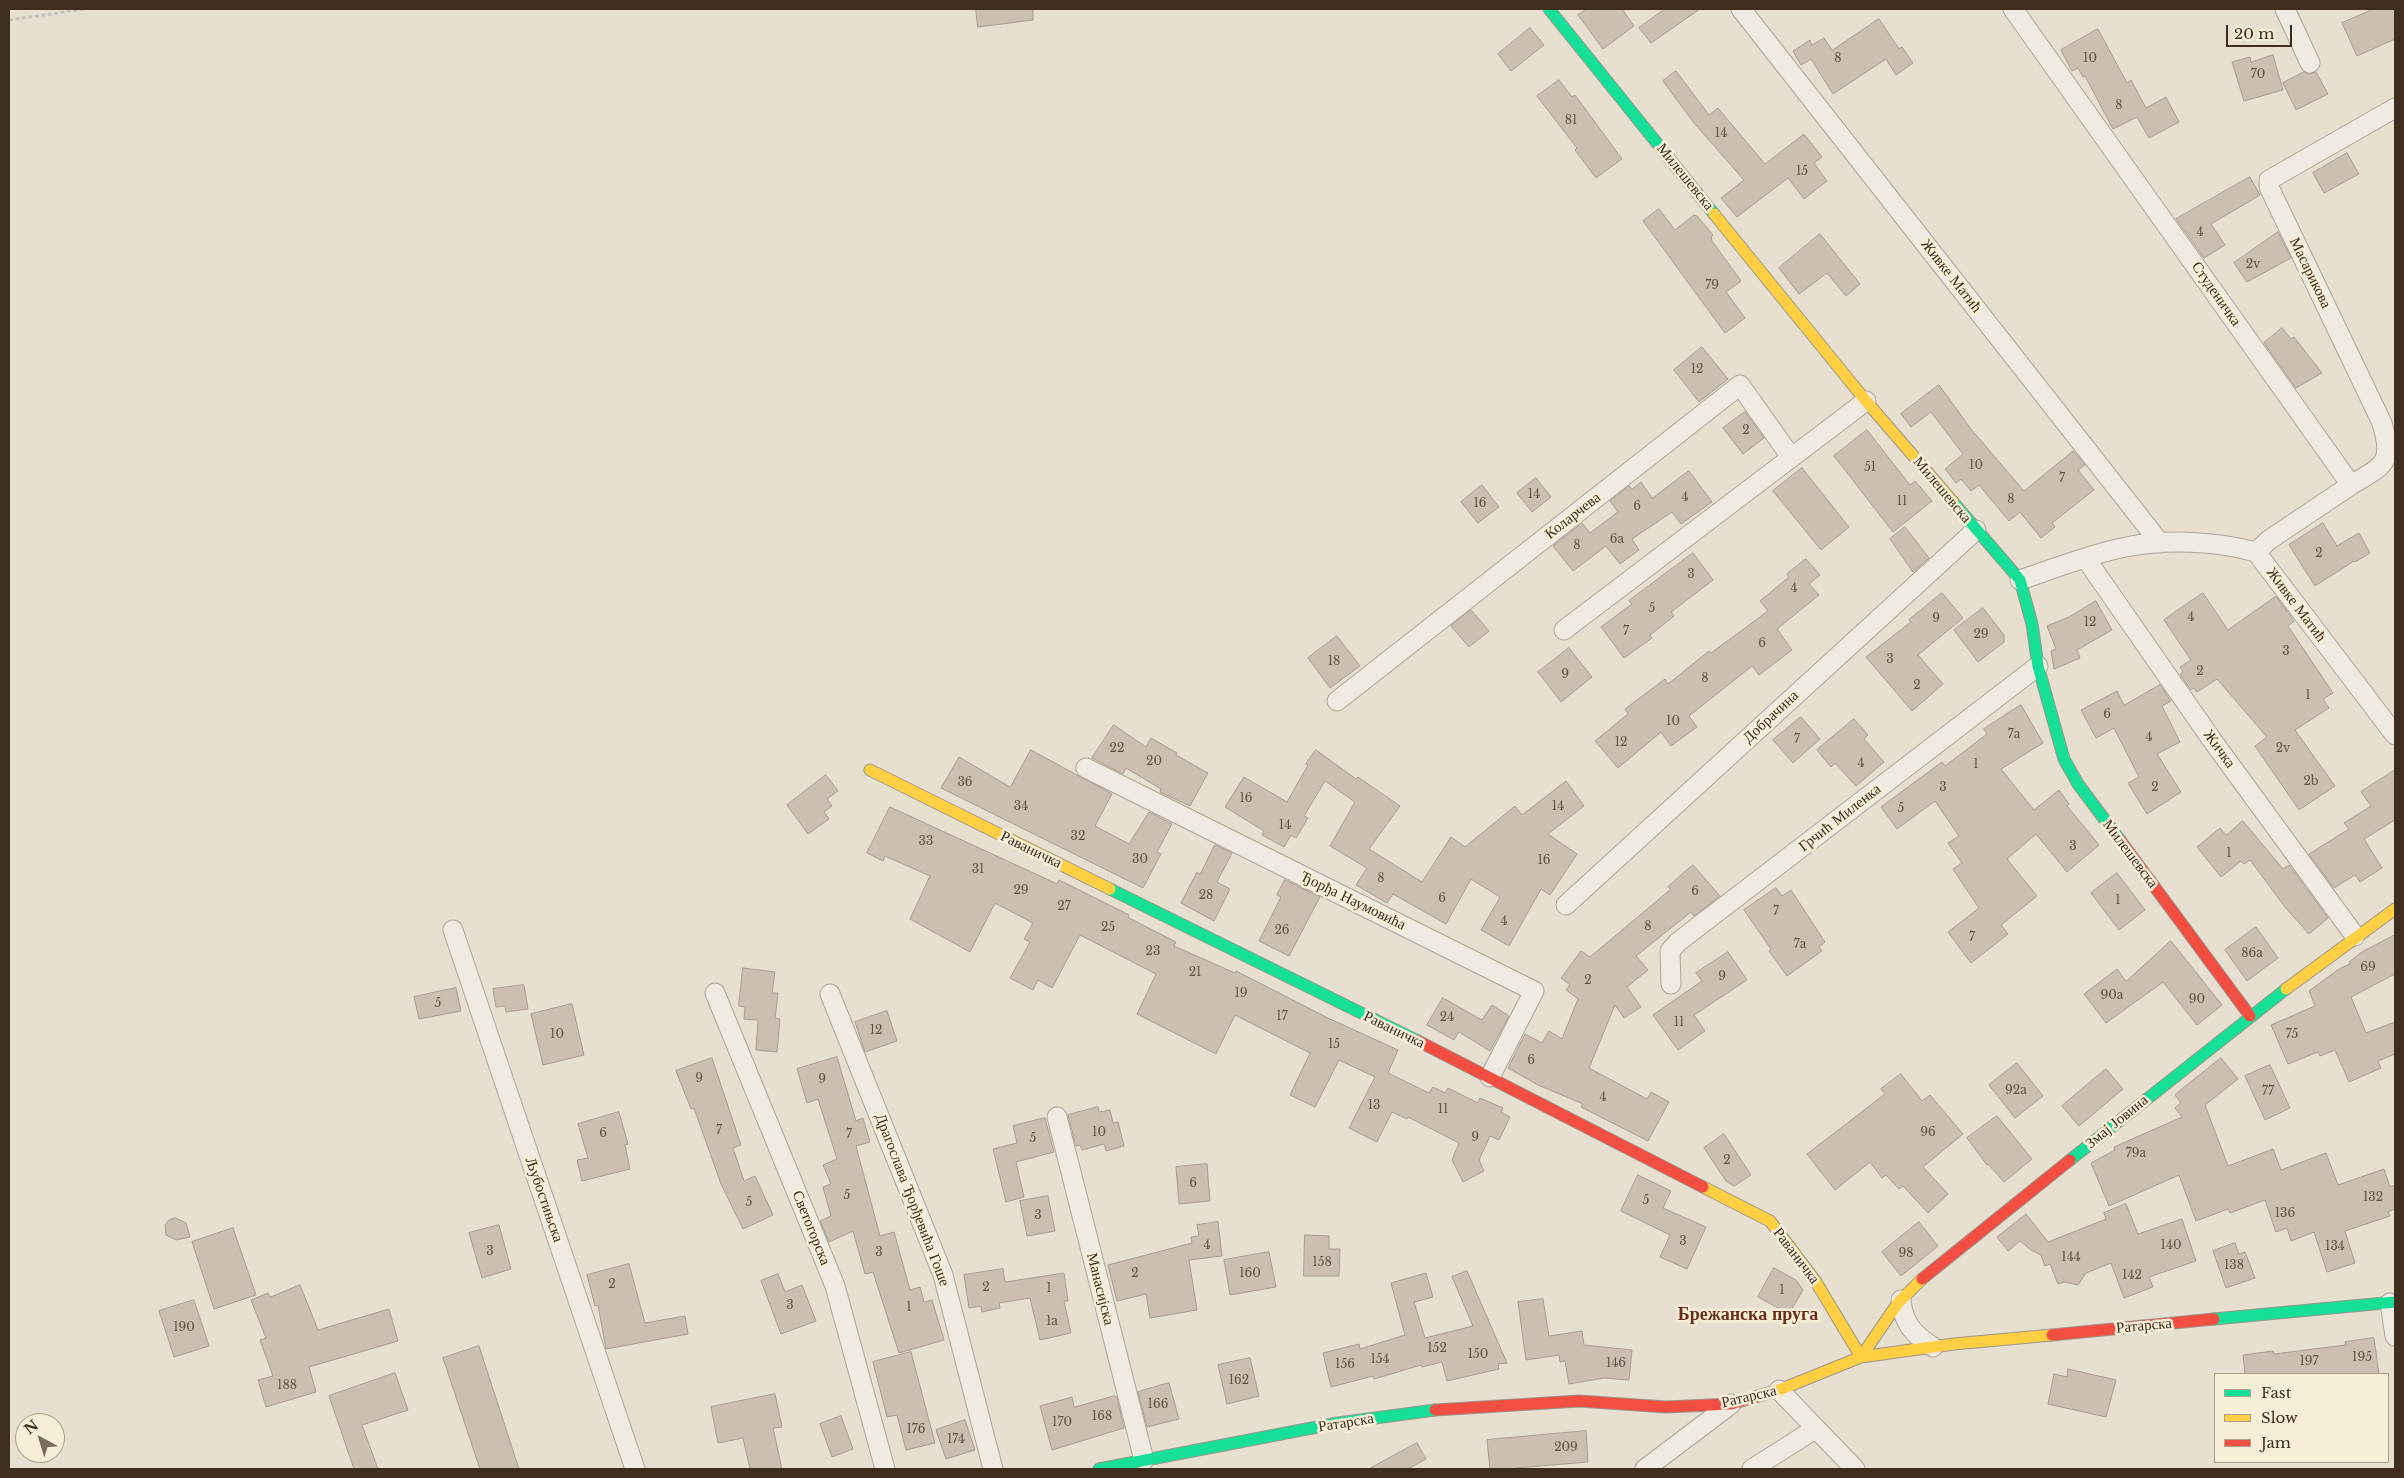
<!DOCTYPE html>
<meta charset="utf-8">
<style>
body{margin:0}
#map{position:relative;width:2404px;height:1478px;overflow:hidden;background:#e7e0d1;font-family:"Libre Baskerville",serif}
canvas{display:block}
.frame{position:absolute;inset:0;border:10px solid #3d2e20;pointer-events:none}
.legend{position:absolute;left:2214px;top:1373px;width:175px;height:90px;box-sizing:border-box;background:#f7eed8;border:1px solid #ada18e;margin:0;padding:6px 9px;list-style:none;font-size:15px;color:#3d2e20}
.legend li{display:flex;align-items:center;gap:10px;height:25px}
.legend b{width:25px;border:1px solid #ada18e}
.north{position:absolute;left:15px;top:1413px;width:50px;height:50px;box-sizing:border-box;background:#f7eed8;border:1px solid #ada18e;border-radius:50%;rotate:321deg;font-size:14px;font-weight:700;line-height:20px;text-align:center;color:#3d2e20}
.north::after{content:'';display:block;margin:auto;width:18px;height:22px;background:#786c5e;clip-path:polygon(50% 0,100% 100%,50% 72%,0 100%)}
.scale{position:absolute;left:2226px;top:25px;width:66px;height:22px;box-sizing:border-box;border:2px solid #3d2e20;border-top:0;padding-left:6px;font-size:15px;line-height:18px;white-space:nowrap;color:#3d2e20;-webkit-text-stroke:4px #f7eed8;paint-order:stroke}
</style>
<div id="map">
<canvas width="2404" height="1478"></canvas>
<div class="frame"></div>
<ul class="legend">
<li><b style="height:6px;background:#16e098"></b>Fast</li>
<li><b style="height:6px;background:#ffcf43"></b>Slow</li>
<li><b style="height:6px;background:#f24e42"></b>Jam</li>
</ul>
<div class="north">N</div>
<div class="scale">20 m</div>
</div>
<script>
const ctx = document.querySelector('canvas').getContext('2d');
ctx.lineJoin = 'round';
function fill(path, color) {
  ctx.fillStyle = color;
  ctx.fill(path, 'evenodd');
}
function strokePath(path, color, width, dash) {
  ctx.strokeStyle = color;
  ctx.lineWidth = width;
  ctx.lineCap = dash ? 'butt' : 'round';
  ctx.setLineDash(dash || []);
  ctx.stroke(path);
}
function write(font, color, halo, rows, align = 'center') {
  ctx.font = font + ' "Libre Baskerville",serif';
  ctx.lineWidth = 5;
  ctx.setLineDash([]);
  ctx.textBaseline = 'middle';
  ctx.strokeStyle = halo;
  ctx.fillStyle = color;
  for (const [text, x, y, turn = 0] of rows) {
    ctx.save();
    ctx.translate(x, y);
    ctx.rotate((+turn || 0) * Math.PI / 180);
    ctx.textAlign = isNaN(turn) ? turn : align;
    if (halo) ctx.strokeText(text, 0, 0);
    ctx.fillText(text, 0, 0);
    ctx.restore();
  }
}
const building = new Path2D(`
 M976,9H1033V20L978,27Z
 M1587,9H1622L1634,26L1603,49L1578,15Z
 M1665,9H1700L1651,43L1639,28Z
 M2374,9H2395V39L2357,56L2342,23Z
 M1879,19L1899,49L1902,47L1913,63L1896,75L1886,59L1833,94L1811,59L1801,65L1793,51L1810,40L1812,45L1824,38L1832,50Z
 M1530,28L1544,45L1511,71L1498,54Z
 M2098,29L2127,83L2131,80L2146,108L2166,97L2179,122L2149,138L2137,117L2113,129L2085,76L2083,77L2078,68L2072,71L2061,50Z
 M2273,55L2283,90L2244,101L2232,62L2250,57L2251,62Z
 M1676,71L1709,115L1718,108L1765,164L1804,134L1822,157L1814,163L1827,181L1804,199L1788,178L1737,217L1721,198L1744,180L1694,123L1663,81Z
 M2304,72L2309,74L2316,72L2328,94L2296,110L2283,83Z
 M1559,80L1572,97L1575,95L1622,159L1596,178L1575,150L1577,148L1537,96Z
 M2347,153L2359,174L2324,193L2313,173Z
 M2250,177L2260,195L2211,224L2225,245L2204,258L2176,219Z
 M1659,209L1675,230L1694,215L1697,216L1713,235L1711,237L1712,241L1741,281L1726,292L1745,318L1725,333L1643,221Z
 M2278,232L2291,258L2247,282L2234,263Z
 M1820,234L1860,284L1846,296L1827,273L1799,294L1779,268Z
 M2282,328L2291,339L2294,337L2322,373L2296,388L2264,343Z
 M1702,347L1728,379L1699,402L1674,370Z
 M1939,385L1971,429L2024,491L2073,451L2085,465L2078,470L2094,490L2052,523L2055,527L2041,538L2020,512L2009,521L1979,485L1971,491L1961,479L1956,483L1945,469L1963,454L1931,412L1911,427L1901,414Z
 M1745,412L1764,438L1743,454L1723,428Z
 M1867,430L1910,485L1915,481L1932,501L1893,532L1834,456Z
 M1802,468L1849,527L1821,550L1773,491Z
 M1689,471L1712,502L1681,524L1672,512L1632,539L1639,550L1620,564L1606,546L1573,571L1553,546L1582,523L1590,533L1618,512L1610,501L1629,486L1632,489L1641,482L1652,498Z
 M1536,478L1551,497L1532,512L1517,493Z
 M1482,485L1499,507L1478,523L1461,502Z
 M2323,523L2337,546L2359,533L2370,553L2355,562L2354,561L2315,586L2289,545Z
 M1905,527L1929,558L1913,572L1890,539Z
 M1693,553L1713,580L1671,612L1674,616L1650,635L1652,638L1624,658L1601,627L1632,604L1629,601Z
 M1806,559L1820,575L1809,584L1819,595L1777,629L1792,650L1759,675L1752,666L1689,716L1697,727L1671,746L1661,732L1618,768L1595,741L1628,714L1625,709L1665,679L1668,684L1709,651L1711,653L1768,611L1760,601L1789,577L1787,574Z
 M1942,593L1963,618L1918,655L1943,684L1912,711L1866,657L1911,622L1909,620Z
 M2203,593L2228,630L2276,596L2294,621L2288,626L2333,693L2323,699L2329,708L2295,730L2335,786L2299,810L2255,746L2267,737L2217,679L2197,692L2194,688L2191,690L2180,674L2183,672L2180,667L2191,660L2164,620Z
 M2096,601L2112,630L2077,650L2080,658L2054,669L2051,651L2056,649L2047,626L2069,617Z
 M1983,608L2004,635V642L1978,662L1954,630Z
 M1471,610L1489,631L1469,647L1451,626Z
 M1337,636L1360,666L1330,688L1308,658Z
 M1569,648L1592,677L1561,702L1538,672Z
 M2160,685L2171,701L2162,706L2180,742L2157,754L2181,792L2147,814L2128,783L2139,777L2114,728L2096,738L2081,710L2117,691L2124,705Z
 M2021,705L2043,743L2001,769L2034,810L2059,790L2069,804L2067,806L2099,845L2067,872L2036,834L2007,859L2037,896L2001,925L2008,934L1971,963L1948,932L1979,908L1953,869L1962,863L1948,843L1959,836L1935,801L1897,829L1881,807L1942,762L1945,766L1987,734L1984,729Z
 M1801,717L1820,739L1793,763L1773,740Z
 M1854,719L1868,735L1864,739L1884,762L1856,786L1835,763L1831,767L1817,750Z
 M1114,725L1146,747L1151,738L1177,753L1176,755L1208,773L1190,806L1160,792L1161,789L1126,768L1123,774L1092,758Z
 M1031,750L1112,794L1095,826L1129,844L1149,812L1172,824L1157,852L1161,854L1143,888L941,788L959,757L1010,787Z
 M1316,750L1356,779L1358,777L1400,806L1369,849L1422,882L1451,837L1465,847L1515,806L1522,815L1566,781L1584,806L1548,834L1577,854L1550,895L1541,889L1509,946L1481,930L1500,897L1471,879L1446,924L1393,894L1387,903L1356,885L1367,868L1330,846L1355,802L1325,781L1304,816L1308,818L1296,838L1291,835L1284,847L1262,835L1264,831L1225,807L1244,777L1287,802L1308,765L1306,764Z
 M2395,770V820L2364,839L2382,868L2360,882L2355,875L2334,888L2309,854L2349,829L2344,823L2371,806L2361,792Z
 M826,775L838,791L827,799L832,806L824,812L829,819L808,834L787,805Z
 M890,807L1053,882L1057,884L1059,880L1129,915L1128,917L1131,919L1176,942L1174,946L1235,973L1236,971L1328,1018L1398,1050L1388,1073L1429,1093L1433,1087L1445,1093L1448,1088L1478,1103L1480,1098L1503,1108L1501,1112L1510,1117L1499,1140L1490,1136L1479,1160L1484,1171L1463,1182L1452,1160L1459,1143L1408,1117L1407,1119L1392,1112L1377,1142L1349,1128L1375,1077L1339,1060L1315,1107L1290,1095L1310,1053L1235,1015L1216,1054L1137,1014L1156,974L1080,935L1052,988L1038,980L1033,990L1010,978L1030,942L1024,939L1033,923L995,903L970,952L910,919L930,876L885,856L883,861L867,853Z
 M2243,821L2283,869L2289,865L2328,918L2309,934L2285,907L2250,860L2244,864L2241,861L2221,877L2197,847L2220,828L2226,835Z
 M1215,845L1232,853L1217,882L1230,889L1214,921L1181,903L1197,872L1200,874Z
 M1693,865L1720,896L1694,916L1691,912L1636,956L1648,970L1627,987L1641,1007L1624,1018L1615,1005L1589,1068L1647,1099L1651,1092L1669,1102L1648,1141L1581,1107L1583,1104L1538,1085L1508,1068L1525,1034L1542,1043L1549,1031L1562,1039L1578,999L1566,990L1570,985L1561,978L1581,951L1590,957L1671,889L1668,887Z
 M2117,873L2145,910L2119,930L2091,893Z
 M1285,880L1320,897L1289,956L1259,941L1281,897L1277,895Z
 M1776,888L1782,896L1791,890L1825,942L1819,947L1822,951L1787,976L1769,951L1771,949L1744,910Z
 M2256,927L2278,958L2247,981L2225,950Z
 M2395,935V974L2351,997L2366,1033L2395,1022V1054L2378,1061L2381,1068L2349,1082L2335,1050L2320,1056L2318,1052L2288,1064L2271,1025L2315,1006L2309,991L2339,969L2350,964L2349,962L2362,952Z
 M2171,941L2222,1005L2197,1025L2163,982L2106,1023L2084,994L2117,969L2126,981Z
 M1728,952L1747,980L1694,1015L1705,1031L1678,1050L1653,1015L1702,981L1696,973Z
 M743,968L775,972L772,993H778L775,1018L780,1019L777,1052L756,1050L758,1020L744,1019L745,1007L739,1006Z
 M524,985L528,1009L506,1012L505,1006L496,1007L493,989Z
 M456,988L461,1011L419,1019L414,997Z
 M1443,998L1482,1020L1492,1005L1509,1016L1490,1051L1459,1032L1454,1040L1427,1025Z
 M572,1004L584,1055L543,1065L531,1014Z
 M887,1011L897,1041L865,1052L855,1022Z
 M837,1057L856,1121L863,1118L870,1142L856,1146L880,1236L894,1232L910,1290L920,1287L924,1302L932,1300L944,1340L899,1353L873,1272L865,1274L853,1231L829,1242L820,1221L831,1216L823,1187L831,1184L823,1165L837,1159L818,1099L807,1103L797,1069Z
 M712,1058L741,1145L733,1148L744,1181L755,1176L773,1215L743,1229L721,1184L694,1108L691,1109L676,1071Z
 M2221,1058L2238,1079L2205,1105L2228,1166L2273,1149L2281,1170L2326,1153L2338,1185L2384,1169L2390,1187L2395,1185V1209L2388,1212L2390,1216L2345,1231L2355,1263L2327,1272L2314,1232L2291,1241L2287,1228L2276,1232L2265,1200L2230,1213L2228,1209L2196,1221L2179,1175L2109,1206L2091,1163L2115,1150L2114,1147L2182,1117L2175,1108L2181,1103L2175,1095Z
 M2017,1063L2043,1096L2015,1118L1989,1085Z
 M2270,1065L2290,1108L2265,1120L2245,1076Z
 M2106,1069L2123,1089L2079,1126L2062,1106Z
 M1901,1074L1922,1101L1930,1095L1963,1134L1923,1167L1948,1194L1928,1213L1903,1186L1899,1189L1886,1175L1882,1178L1870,1162L1835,1190L1807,1154L1885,1094L1881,1089Z
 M1098,1107L1099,1112L1110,1110L1113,1123L1118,1122L1124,1146L1106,1151L1104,1144L1082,1150L1080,1145L1076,1146L1068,1115Z
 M619,1112L628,1144L625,1145L630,1169L582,1181L577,1160L588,1158L578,1124Z
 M1997,1116L2032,1159L2004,1182L1988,1164L1987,1165L1967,1138Z
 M1045,1118L1054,1152L1016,1162L1024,1197L1006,1202L993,1149L1017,1143L1013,1126Z
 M1724,1134L1751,1175L1734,1186L1726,1181L1704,1148Z
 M1207,1164L1210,1201L1179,1204L1176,1167Z
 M1638,1175L1671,1191L1663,1208L1706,1227L1687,1269L1660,1257L1670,1235L1621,1211Z
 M1048,1196L1055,1231L1027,1236L1020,1201Z
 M2126,1204L2138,1234L2182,1219L2196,1261L2149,1277L2153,1287L2124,1298L2111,1263L2086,1273L2078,1285L2064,1282L2058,1284L2050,1264L2045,1266L2041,1255L2031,1250L2020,1241L2008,1251L1997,1237L2026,1214L2048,1242L2106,1219L2104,1213Z
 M176,1218L186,1223L190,1237L176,1240L166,1235L165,1225L169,1220Z
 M1218,1222L1222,1256L1189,1260L1197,1310L1150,1318L1146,1294L1117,1301L1108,1265L1192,1243L1191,1237L1199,1236L1197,1225Z
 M1919,1222L1938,1246L1901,1276L1882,1252Z
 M499,1225L511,1269L482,1278L469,1233Z
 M233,1228L256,1295L214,1309L192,1242Z
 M1305,1235L1329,1236V1249H1340L1339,1276H1304Z
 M2235,1243L2239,1254L2245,1252L2255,1278L2226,1288L2213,1251Z
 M1269,1252L1276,1287L1230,1295L1224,1260Z
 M629,1264L645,1323L685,1316L688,1334L606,1349L598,1305L595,1306L587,1275Z
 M1774,1268L1796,1280L1803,1290L1789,1314L1758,1297Z
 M1003,1269L1005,1282L1064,1273L1068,1301H1064L1071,1333L1040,1340L1030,1298L999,1303L1000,1308L982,1312L981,1306L969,1308L964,1275Z
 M1467,1271L1507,1363L1498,1364L1499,1369L1447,1381L1442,1362L1422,1367L1421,1365L1374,1379L1373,1376L1331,1387L1323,1353L1359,1344L1360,1349L1405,1335L1391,1283L1426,1273L1433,1297L1414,1302L1425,1338L1473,1326L1452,1277Z
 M778,1274L785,1292L802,1285L816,1321L781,1334L761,1281Z
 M300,1285L318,1330L389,1309L398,1341L309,1367L316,1392L266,1407L258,1380L273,1376L260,1340L266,1338L251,1300L268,1293L270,1297Z
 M1543,1299L1549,1336L1582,1331L1584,1345L1632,1350L1629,1380L1604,1378L1569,1384L1565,1361L1560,1362L1559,1355L1526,1360L1518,1302Z
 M194,1300L209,1346L174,1357L159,1311Z
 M2374,1338L2379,1374H2245L2243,1355L2273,1351L2274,1354L2346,1345L2345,1342Z
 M479,1346L519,1469H480L443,1358Z
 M911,1352L935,1443L906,1450L897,1415L887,1417L873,1362Z
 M1250,1358L1259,1396L1227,1404L1218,1365Z
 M2068,1369L2116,1380L2106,1417L2048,1404L2054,1374L2067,1377Z
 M395,1373L408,1410L362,1425L378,1469H354L329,1396Z
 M1169,1383L1179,1419L1147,1427L1138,1392Z
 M775,1394L782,1427L773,1428L782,1469H750L743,1438L718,1443L711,1407Z
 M1114,1396L1117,1397L1124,1428L1052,1450L1040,1406L1072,1397L1074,1407Z
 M841,1416L853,1449L832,1457L820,1424Z
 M965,1420L975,1450L946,1459L936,1430Z
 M1586,1431L1588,1462L1516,1468V1469H1490L1487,1440Z
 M1417,1443L1426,1459L1408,1469H1369Z`);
const path = new Path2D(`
 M9,20L85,9`);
const street = new Path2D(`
 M1741,9L2160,543
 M2013,9L2351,485L2269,540L2256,552
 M2285,9L2310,63
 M2351,485C2384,465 2394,464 2382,423L2269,187V180L2395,108
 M2086,559L2212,740L2355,936
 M2020,580C2053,569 2093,553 2126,547C2167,539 2216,541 2256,552L2395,735
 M1564,630L1866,401
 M1337,701L1740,385L1791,457
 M1086,768L1534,991L1490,1077
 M1566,905L1976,530
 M453,930L635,1469
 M1671,984L1670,951L1678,942L2038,666
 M715,993L835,1286L885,1469
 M830,994L943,1275L993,1469
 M1057,1117L1144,1460
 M1901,1300C1903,1323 1914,1335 1933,1347
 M2390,1303L2395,1336
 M1779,1390L1855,1469
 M1645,1469L1731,1404
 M1752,1469L1815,1429`);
const fast = new Path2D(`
 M1549,9L1714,214
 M1953,502L2020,580L2032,624L2038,666L2064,759L2078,784L2120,840
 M1110,889L1418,1041
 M2070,1160L2286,989
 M2214,1319L2395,1302
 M1099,1469L1338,1423L1435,1410`);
const slow = new Path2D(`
 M1714,214L1866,401L1953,502
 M870,770L1110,889
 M2286,989L2395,909
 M1703,1187L1770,1221L1816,1282L1861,1357L1898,1303L1922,1279
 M1758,1396L1779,1390L1861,1357L1954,1344L2052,1335`);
const jam = new Path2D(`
 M2120,840L2250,1016
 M1418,1041L1703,1187
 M1922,1279L2070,1160
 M2052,1335L2214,1319
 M1435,1410L1579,1401L1666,1407L1731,1404L1758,1396`);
const numberNames = [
 ["8",1838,59],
 ["10",2090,59],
 ["70",2258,75],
 ["8",2119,106],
 ["81",1571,121],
 ["14",1721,134],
 ["15",1802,172],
 ["4",2200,233],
 ["2v",2253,265],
 ["79",1712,286],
 ["12",1697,370],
 ["2",1746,431],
 ["10",1976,466],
 ["51",1870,468],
 ["7",2062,479],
 ["14",1534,495],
 ["4",1685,498],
 ["8",2011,500],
 ["11",1902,502],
 ["16",1480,504],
 ["6",1637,507],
 ["6a",1617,540],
 ["8",1577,546],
 ["2",2319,554],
 ["3",1691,575],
 ["4",1794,589],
 ["5",1652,609],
 ["4",2191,618],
 ["9",1936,619],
 ["12",2090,623],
 ["7",1626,632],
 ["29",1981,635],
 ["6",1762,644],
 ["3",2286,652],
 ["3",1890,660],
 ["18",1334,662],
 ["2",2200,672],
 ["9",1565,675],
 ["8",1705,679],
 ["2",1917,686],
 ["1",2308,696],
 ["6",2107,715],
 ["10",1673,722],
 ["7a",2014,735],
 ["4",2149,738],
 ["7",1797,740],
 ["12",1621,743],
 ["22",1117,749],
 ["2v",2283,749],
 ["20",1154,762],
 ["4",1861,764],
 ["1",1976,765],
 ["2b",2311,782],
 ["36",965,783],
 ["3",1943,788],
 ["2",2155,788],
 ["16",1246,799],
 ["34",1021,807],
 ["14",1558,807],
 ["5",1901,809],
 ["14",1285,826],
 ["32",1078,837],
 ["33",926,842],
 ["3",2073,847],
 ["1",2229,854],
 ["30",1140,860],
 ["16",1544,861],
 ["31",978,870],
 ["8",1381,879],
 ["29",1021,891],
 ["6",1695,892],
 ["28",1206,896],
 ["6",1442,899],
 ["1",2118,901],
 ["27",1064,907],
 ["7",1776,912],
 ["4",1504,922],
 ["8",1648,927],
 ["25",1108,928],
 ["26",1282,931],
 ["7",1972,938],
 ["7a",1800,945],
 ["23",1153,952],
 ["86a",2252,954],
 ["69",2368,968],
 ["21",1195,973],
 ["9",1722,977],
 ["2",1588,981],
 ["19",1241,994],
 ["90a",2112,996],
 ["90",2197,1000],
 ["5",438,1004],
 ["17",1282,1017],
 ["24",1447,1018],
 ["11",1679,1023],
 ["12",876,1031],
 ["10",557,1035],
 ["75",2292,1035],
 ["15",1334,1045],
 ["6",1531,1061],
 ["9",699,1079],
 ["9",822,1080],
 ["92a",2016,1091],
 ["77",2268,1092],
 ["4",1603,1098],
 ["13",1374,1106],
 ["11",1443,1110],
 ["7",719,1131],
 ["10",1099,1133],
 ["96",1928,1133],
 ["6",603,1134],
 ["7",849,1135],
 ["9",1475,1138],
 ["5",1033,1139],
 ["79a",2136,1154],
 ["2",1727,1161],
 ["6",1193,1184],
 ["5",847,1196],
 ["132",2373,1198],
 ["5",1646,1201],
 ["5",749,1203],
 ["136",2285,1214],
 ["3",1038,1216],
 ["3",1683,1242],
 ["4",1207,1246],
 ["140",2171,1246],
 ["134",2335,1247],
 ["3",490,1252],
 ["3",879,1253],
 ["98",1906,1254],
 ["144",2071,1258],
 ["158",1322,1263],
 ["138",2234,1266],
 ["2",1135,1274],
 ["160",1250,1274],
 ["142",2132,1276],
 ["2",612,1285],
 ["2",986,1288],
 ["1",1049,1289],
 ["1",1782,1291],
 ["3",790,1306],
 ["1",909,1308],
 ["1a",1052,1322],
 ["190",184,1328],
 ["152",1437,1349],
 ["150",1478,1355],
 ["195",2362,1358],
 ["154",1380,1360],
 ["197",2309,1362],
 ["146",1616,1364],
 ["156",1345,1365],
 ["162",1239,1381],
 ["188",287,1386],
 ["166",1158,1405],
 ["168",1102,1417],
 ["170",1062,1423],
 ["176",916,1430],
 ["174",956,1440],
 ["209",1566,1448]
];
const streetNames = [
 ["Милешевска",1685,177,51],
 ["Масарикова",2310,273,64],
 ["Живке Матић",1951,276,52],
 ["Студеничка",2216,294,55],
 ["Милешевска",1942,490,50],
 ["Коларчева",1573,516,-38],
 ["Живке Матић",2296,605,53],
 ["Добрачина",1771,717,-43],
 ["Жичка",2219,749,54],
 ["Грчић Миленка",1840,818,-38],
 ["Раваничка",1031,850,26],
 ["Милешевска",2130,854,53],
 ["Ђорђа Наумовића",1353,901,26],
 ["Раваничка",1394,1030,26],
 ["Змај Јовина",2117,1122,-39],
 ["Љубостињска",544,1200,71],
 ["Драгослава Ђорђевића Гоше",912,1200,69],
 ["Светогорска",811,1228,68],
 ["Раваничка",1796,1256,53],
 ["Манасијска",1100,1289,76],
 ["Ратарска",2144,1326,-5],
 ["Ратарска",1749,1397,-13],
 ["Ратарска",1346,1423,-9]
];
const quarterNames = [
 ["Брежанска пруга",1748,1315]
];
fill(building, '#cbbfb2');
strokePath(building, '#a89c90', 1);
strokePath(street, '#ada599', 21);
strokePath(fast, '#9c958a', 13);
strokePath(slow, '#9c958a', 13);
strokePath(jam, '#9c958a', 13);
strokePath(path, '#c8c2b9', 3, [4, 2.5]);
strokePath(street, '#efebe3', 19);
strokePath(fast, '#16e098', 11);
strokePath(slow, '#ffcf43', 11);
strokePath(jam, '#f24e42', 11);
write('12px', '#605244', null, numberNames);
write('15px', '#3d2e20', '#f7eed8', streetNames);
write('bold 18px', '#6b2e1e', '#f7eed8', quarterNames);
</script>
